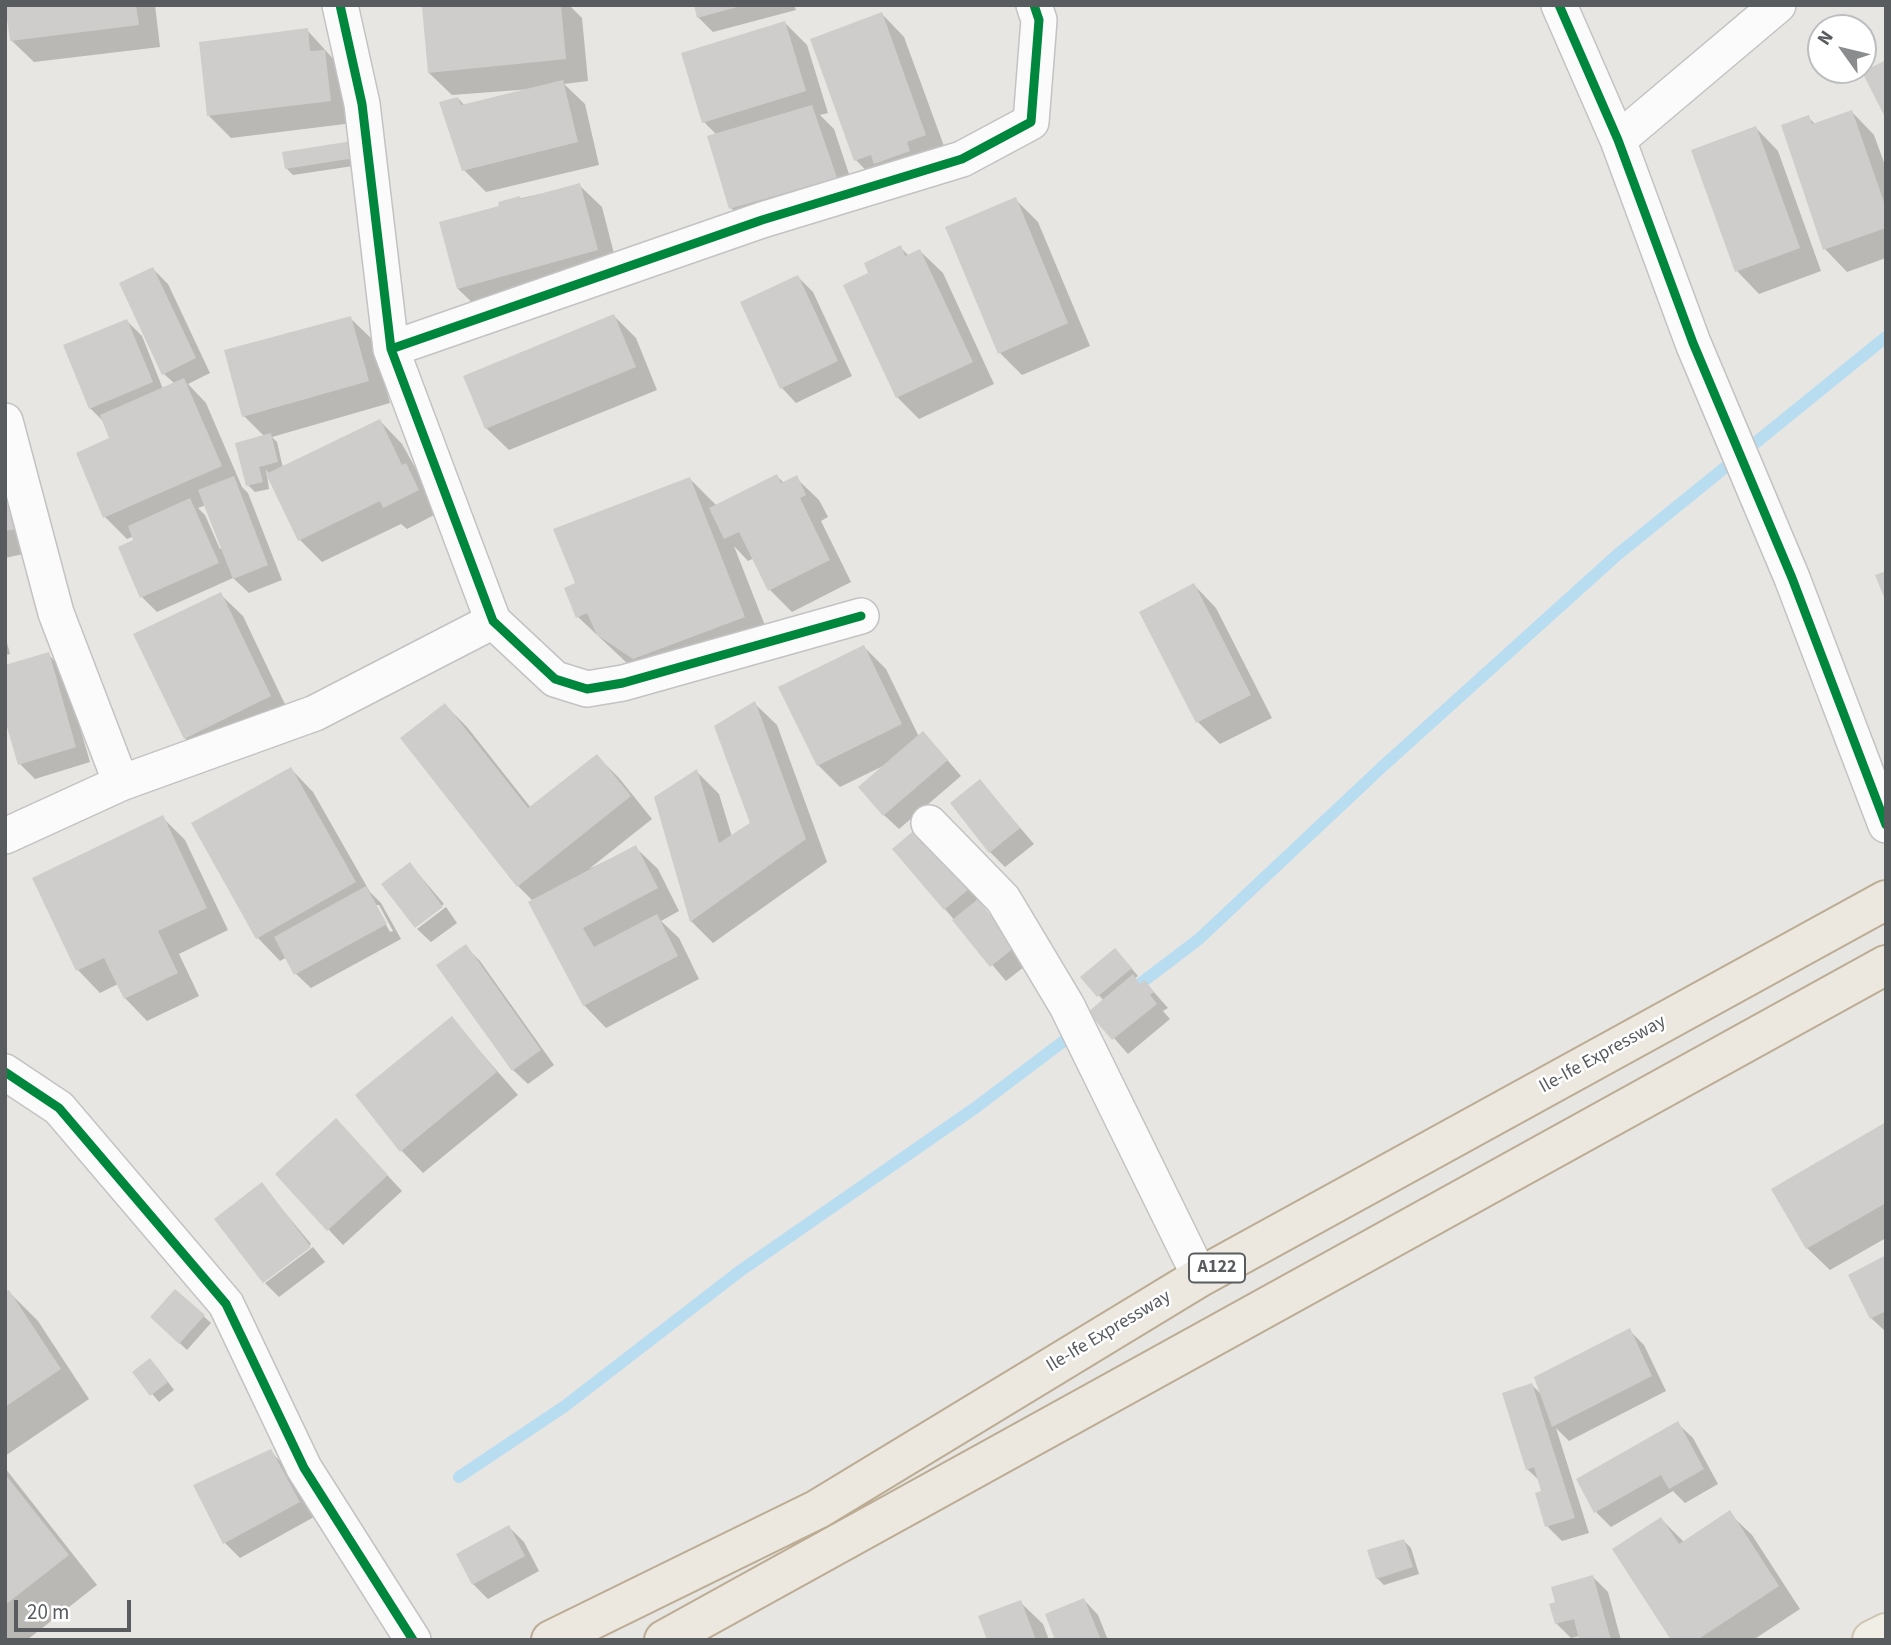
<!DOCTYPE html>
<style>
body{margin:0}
#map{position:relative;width:1891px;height:1645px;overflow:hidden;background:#e8e6e2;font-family:"Source Sans 3",sans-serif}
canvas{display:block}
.frame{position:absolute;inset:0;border:7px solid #585c5f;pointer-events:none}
.north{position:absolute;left:1807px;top:14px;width:70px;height:70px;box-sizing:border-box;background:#fff;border:2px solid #bcbebf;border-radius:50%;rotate:304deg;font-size:19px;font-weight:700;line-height:28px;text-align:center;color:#585c5f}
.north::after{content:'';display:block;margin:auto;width:24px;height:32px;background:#8a8c8d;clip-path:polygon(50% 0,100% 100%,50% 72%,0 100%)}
.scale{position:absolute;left:14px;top:1600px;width:117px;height:32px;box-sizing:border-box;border:4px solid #585c5f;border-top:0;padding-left:9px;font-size:21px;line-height:24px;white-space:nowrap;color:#585c5f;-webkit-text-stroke:5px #fff;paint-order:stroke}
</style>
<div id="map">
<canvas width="1891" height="1645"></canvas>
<div class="frame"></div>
<div class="north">N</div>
<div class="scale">20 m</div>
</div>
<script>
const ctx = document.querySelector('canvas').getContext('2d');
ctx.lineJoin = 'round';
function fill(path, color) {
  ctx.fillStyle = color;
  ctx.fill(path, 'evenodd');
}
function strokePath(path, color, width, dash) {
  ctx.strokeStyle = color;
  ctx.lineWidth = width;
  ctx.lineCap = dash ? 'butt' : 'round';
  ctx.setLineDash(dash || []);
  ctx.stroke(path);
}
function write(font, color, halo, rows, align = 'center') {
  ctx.font = font + ' "Source Sans 3",sans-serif';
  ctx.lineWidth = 5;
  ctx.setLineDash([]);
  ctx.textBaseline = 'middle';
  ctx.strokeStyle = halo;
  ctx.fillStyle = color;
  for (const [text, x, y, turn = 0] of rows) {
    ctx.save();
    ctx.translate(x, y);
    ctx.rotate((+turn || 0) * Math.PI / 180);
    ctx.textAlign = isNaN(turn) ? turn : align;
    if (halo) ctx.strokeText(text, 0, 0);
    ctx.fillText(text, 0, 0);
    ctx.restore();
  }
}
const shadow = new Path2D(`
 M7,5H155L160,47L34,62L11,40Z
 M443,5H569L582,18L588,81L564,84L585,104L599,165L486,192L464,170L458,98L465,106L532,89L452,95L429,73Z
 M695,5H794L796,10L713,32L698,17Z
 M882,14L904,37L948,157L878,183L856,160Z
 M785,23L807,45L828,113L820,115L834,129L858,201L753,231L731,208L717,135L704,122Z
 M307,30L347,74L353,123L231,138L209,116Z
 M1852,112L1874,135L1886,168V258L1847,272L1825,249L1808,117L1816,125Z
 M1756,128L1778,151L1821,271L1759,294L1737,271Z
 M365,141L373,163L293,175L286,168Z
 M579,185L602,207L619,273L481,311L458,289L500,203Z
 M1015,199L1038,222L1090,346L1022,375L1000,353Z
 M900,247L909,256L920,251L943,273L994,384L919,419L897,397L870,274Z
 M153,269L168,284L210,373L188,384L206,403L242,487L248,493L282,580L249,593L233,578L157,612L142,597L134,536L127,539L105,517L112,439L105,423L90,408L127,321L142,336L163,389L175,384L164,374ZM206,505L222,548L220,549L205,515L198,508Z
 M798,277L813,292L852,376L796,403L782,388Z
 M614,316L636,338L657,390L509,450L486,428Z
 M350,318L373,340L390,403L272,437L277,442L283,468L380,421L402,444L440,512L407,529L401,524L322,562L300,540L266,469L269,489L255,492L248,485L265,437L244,416Z
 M5,452L37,551L5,558Z
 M777,476L784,483L796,478L819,500L828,517L821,521L851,582L792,612L770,590L754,558L748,561L734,546L773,646L628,664L578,617L577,584L690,479L717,506Z
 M1194,585L1216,608L1272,718L1220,744L1198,722Z
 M220,594L243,616L292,719L207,760L185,738Z
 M5,635L10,654L5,655Z
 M864,647L886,669L919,737L938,749L961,776L899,829L884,815L883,766L840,787L818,765Z
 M48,654L63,669L90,762L35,779L20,764Z
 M754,703L777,725L827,862L713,943L691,921L656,798L697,772L719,794L732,837L752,824Z
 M445,705L467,727L531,808L597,756L619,778L652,819L589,869L635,847L658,869L679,911L661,921L679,938L699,979L606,1028L584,1005L533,901L518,886Z
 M291,769L313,792L370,892L381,903L401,939L311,988L296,974L287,957L280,961L258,938L194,824ZM375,905H379L393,931L390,932Z
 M980,781L1034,844L1005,867L990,852Z
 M162,817L185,840L228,930L179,954L199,996L147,1021L125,998L118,984L100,993L78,970L34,879Z
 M918,829L984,904L981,906L1029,963L1006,981L894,849Z
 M410,864L444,904L415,926Z
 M446,907L457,923L431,942L417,929Z
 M465,946L480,961L554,1065L528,1084L513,1070Z
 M1122,957L1138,976L1135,978L1141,985L1145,982L1168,1008L1163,1011L1170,1019L1128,1054L1091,1012L1104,1001L1083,977Z
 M452,1019L518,1095L423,1173L401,1150Z
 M1886,1124V1238L1830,1270L1807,1248Z
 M351,1136L402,1191L343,1245L277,1174Z
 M262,1185L311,1244L263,1281Z
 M313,1247L325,1262L279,1297L265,1283Z
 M1886,1257V1332L1871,1318Z
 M176,1291L211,1323L187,1350L152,1317Z
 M9,1292L38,1321L89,1399L5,1456V1294Z
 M1629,1330L1644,1345L1666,1391L1569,1441L1556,1428L1589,1533L1562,1541L1547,1526L1540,1481L1527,1469L1532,1385L1543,1396Z
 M157,1367L174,1390L159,1402L134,1372Z
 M1678,1424L1693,1438L1718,1484L1685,1503L1673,1491L1611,1527L1596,1512Z
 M270,1451L285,1466L314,1517L240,1558L225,1543L195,1485Z
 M5,1468L97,1585L27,1640H5Z
 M1729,1513L1752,1535L1800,1609L1753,1640H1673L1661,1519L1684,1542Z
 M509,1527L524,1542L539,1571L488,1599L473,1584Z
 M1404,1541L1411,1548L1419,1574L1384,1585L1377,1578Z
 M1593,1577L1608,1592L1621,1640H1581L1580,1636L1571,1638L1556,1623Z
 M1084,1600L1098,1615L1108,1640H1057Z
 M1020,1602L1043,1624L1049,1640H989Z`);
const stream = new Path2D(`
 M1128,993L1199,939L1382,767L1617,555L1886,337
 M459,1477L565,1406L740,1271L975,1108L1077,1031`);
const building = new Path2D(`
 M5,5H136L139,25L10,41Z
 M443,5H561L566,59L428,73L422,7Z
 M694,5H741V6L697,18Z
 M882,12L926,135L907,142L910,151L874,164L871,155L854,161L810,39Z
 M785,21L806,91L702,123L681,53Z
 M308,28L310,51L325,50L331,101L207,116L199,42Z
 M1886,60V119L1862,72Z
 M563,80L578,142L462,171L439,102L458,97L461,105Z
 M812,105L837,178L729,209L707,136Z
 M1852,110L1886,208V228L1823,250L1781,125L1809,115L1812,124Z
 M1756,126L1800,248L1735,272L1691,150Z
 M365,139L367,156L285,169L282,152Z
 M580,183L598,250L457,289L439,222L499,206L498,202L520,196L521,199Z
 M1016,197L1068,323L998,354L945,227Z
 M901,245L905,256L920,249L973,362L896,398L843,285L868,273L864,263Z
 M153,267L196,358L162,375L119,283Z
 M798,275L838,361L780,389L740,302Z
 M614,314L636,367L485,429L463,376Z
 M351,316L369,381L242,417L224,350Z
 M127,319L153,382L89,409L63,345Z
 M184,378L222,466L103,518L76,453L109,438L100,415Z
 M380,419L402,465L406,463L419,490L383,508L380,501L298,541L266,474Z
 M271,433L278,462L259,467L263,482L246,486L235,443Z
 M777,474L781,483L797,475L806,495L800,498L830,560L768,591L739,532L724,539L709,508Z
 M234,476L268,565L233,579L198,490Z
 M690,477L745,617L633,659L597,635L587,613L576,618L564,588L575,583L553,529Z
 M5,487L16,529L5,531Z
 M190,498L219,563L140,598L118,547L133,540L128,526Z
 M1886,571V602L1875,575Z
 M1194,583L1251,695L1196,723L1139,612Z
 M221,592L271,696L184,739L133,634Z
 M864,645L902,724L817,766L778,687Z
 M49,652L76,747L18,765L5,720V665Z
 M755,701L806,839L690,922L654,797L697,769L719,843L750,823L714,726Z
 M445,703L528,808L597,754L631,796L517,887L400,738Z
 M923,731L948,760L883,816L858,787Z
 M291,767L356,882L256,939L191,823Z
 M980,779L1020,828L989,853L950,803Z
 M163,815L207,908L158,931L178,973L124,999L104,958L76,971L32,878Z
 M918,827L970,888L944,910L892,849Z
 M636,845L658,888L583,928L594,947L657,914L678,956L583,1006L528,902Z
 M410,862L443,907L415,928L381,884Z
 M366,886L387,924L294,975L274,937Z
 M978,899L1015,947L990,967L952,920Z
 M466,944L541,1050L512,1071L436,965Z
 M1115,948L1132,968L1097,997L1080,977Z
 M1133,974L1140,984L1145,980L1154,992L1150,995L1157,1004L1112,1040L1088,1012Z
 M452,1016L497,1072L400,1152L355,1095Z
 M336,1118L388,1175L327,1231L275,1174Z
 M1886,1122V1203L1806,1249L1771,1189Z
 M262,1182L311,1247L263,1283L214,1219Z
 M1886,1255V1311L1870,1319L1848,1275Z
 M175,1289L205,1315L179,1344L150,1317Z
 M9,1290L61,1369L5,1407V1292Z
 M1630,1328L1652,1376L1552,1427L1534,1377Z
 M150,1358L168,1382L150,1396L132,1372Z
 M1532,1383L1575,1518L1545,1527L1535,1493L1541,1491L1534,1467L1526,1470L1502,1393Z
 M1678,1421L1704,1469L1669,1489L1661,1475L1594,1513L1576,1479Z
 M271,1449L300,1502L223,1544L193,1485Z
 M5,1474L69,1555L5,1605Z
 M1730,1510L1779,1586L1697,1640H1671L1612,1549L1661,1517L1679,1544Z
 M509,1525L525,1556L472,1585L456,1554Z
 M1404,1539L1413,1567L1376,1579L1367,1550Z
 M1593,1575L1611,1640H1579L1574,1619L1555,1624L1549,1604L1555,1602L1551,1587Z
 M1084,1598L1101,1640H1055L1045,1614Z
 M1021,1600L1036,1640H987L978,1616Z`);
const street = new Path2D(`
 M340,5L362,104L391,349L493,621L555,679L587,689L623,683L861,616
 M1559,5L1618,140L1693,343L1792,578L1886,825
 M1618,140L1778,5
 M391,349L762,220L962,159L1031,122L1039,20L1034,5
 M5,421L56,613L121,783
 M929,823L1003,899L1067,1006L1200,1277
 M5,836L121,783L315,713L493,621
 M5,1072L59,1108L226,1304L304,1468L413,1640`);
const primary = new Path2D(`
 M1872,1640L1886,1633`);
const highway = new Path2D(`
 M551,1640L818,1509L1200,1277L1886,900
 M664,1640L1886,965`);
const cycleway = new Path2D(`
 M340,5L362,104L391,349L493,621L555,679L587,689L623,683L861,616
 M1559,5L1618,140L1693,343L1792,578L1886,825
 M391,349L762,220L962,159L1031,122L1039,20L1034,5
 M5,1072L59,1108L226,1304L304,1468L413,1640`);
const shields = [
 [1217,1268,56]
];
const shieldNames = [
 ["A122",1217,1268]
];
const streetNames = [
 ["Ile-Ife Expressway",1603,1055,-29],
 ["Ile-Ife Expressway",1109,1332,-31]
];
fill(shadow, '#0003');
strokePath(stream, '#b8ddf1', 12);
fill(building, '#cfcdcb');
strokePath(street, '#c3c3c3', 38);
strokePath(primary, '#cec4b2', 42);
strokePath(highway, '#bbac93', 42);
strokePath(street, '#fcfbfb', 35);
strokePath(primary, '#f0eee5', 38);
strokePath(highway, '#ece8df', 38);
strokePath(cycleway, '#00873e', 9);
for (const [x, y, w] of shields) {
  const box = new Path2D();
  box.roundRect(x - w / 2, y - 14.5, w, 29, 5);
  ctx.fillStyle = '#fff';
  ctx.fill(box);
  strokePath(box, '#585c5f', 2);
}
write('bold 18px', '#585c5f', null, shieldNames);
write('19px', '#585c5f', '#fff', streetNames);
</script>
